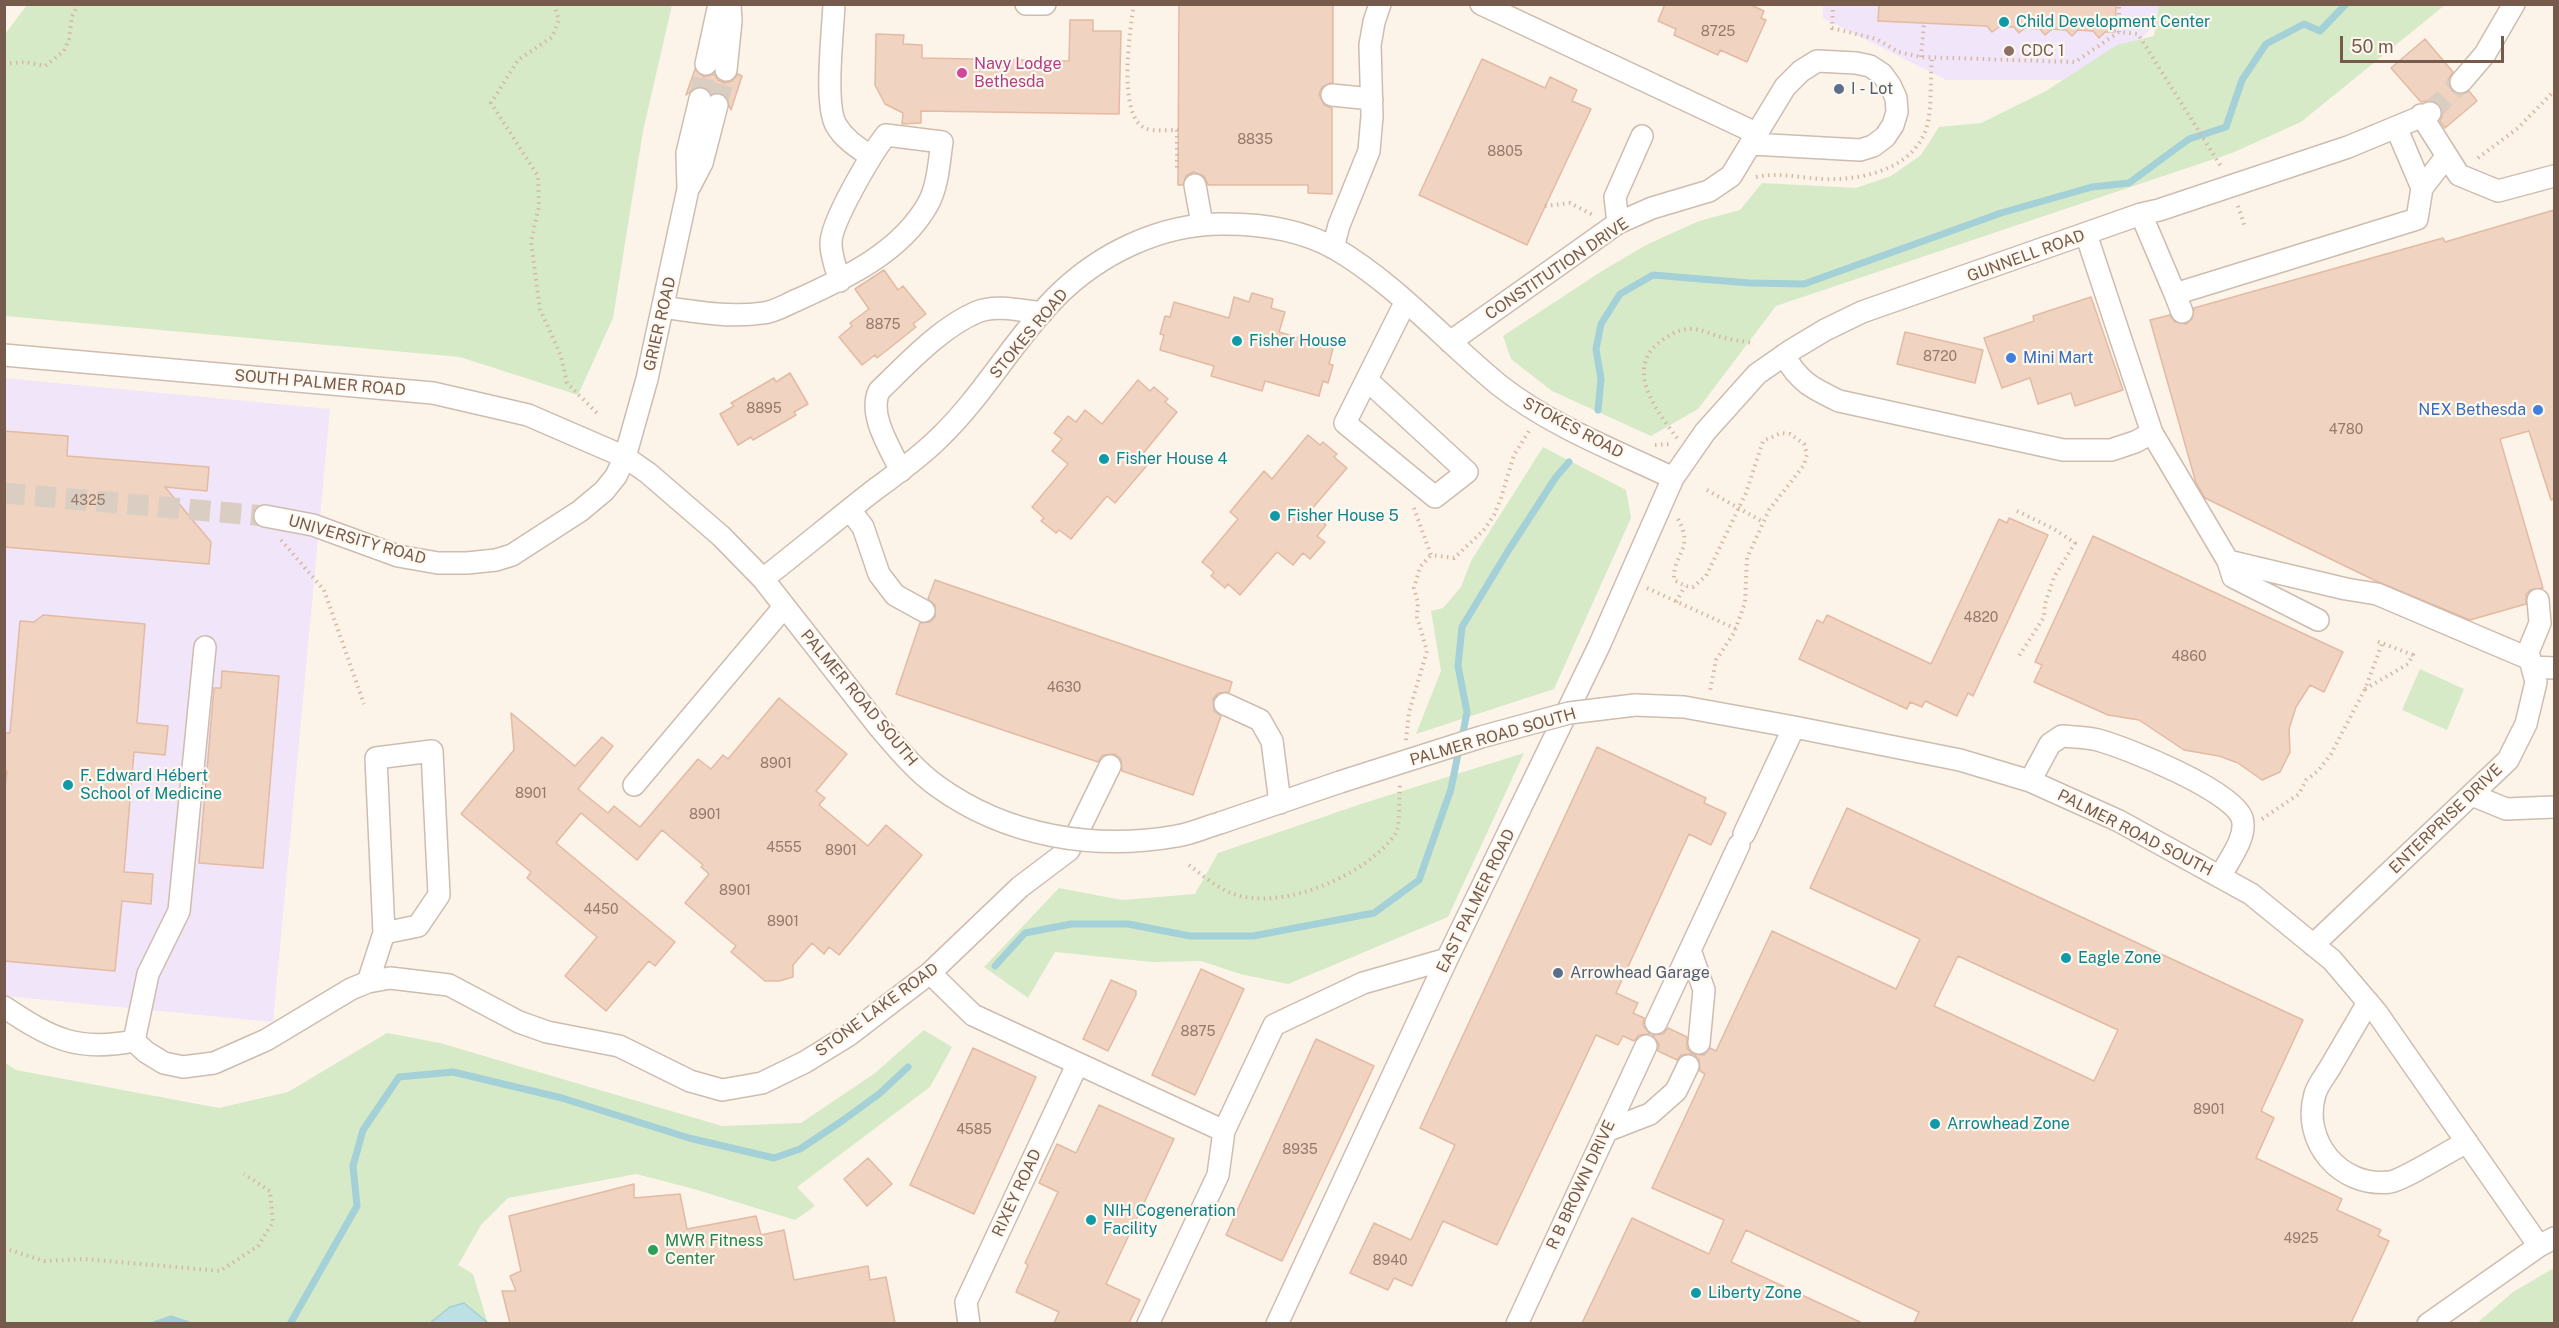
<!DOCTYPE html>
<meta charset="utf-8">
<style>
body{margin:0}
#map{position:relative;width:2559px;height:1328px;overflow:hidden;background:#fcf4e9;font-family:"Public Sans",sans-serif}
canvas{display:block}
.frame{position:absolute;inset:0;border:6px solid #765b4d;pointer-events:none}
.scale{position:absolute;left:2340px;top:36px;width:164px;height:27px;box-sizing:border-box;border:3px solid #765b4d;border-top:0;padding-left:8px;font-size:18px;line-height:21px;white-space:nowrap;color:#765b4d;-webkit-text-stroke:4px #fef8ef;paint-order:stroke}
</style>
<div id="map">
<canvas width="2559" height="1328"></canvas>
<div class="frame"></div>
<div class="scale">50 m</div>
</div>
<script>
const ctx = document.querySelector('canvas').getContext('2d');
ctx.lineJoin = 'round';
function fill(path, color) {
  ctx.fillStyle = color;
  ctx.fill(path, 'evenodd');
}
function strokePath(path, color, width, dash) {
  ctx.strokeStyle = color;
  ctx.lineWidth = width;
  ctx.lineCap = dash ? 'butt' : 'round';
  ctx.setLineDash(dash || []);
  ctx.stroke(path);
}
function write(font, color, halo, rows, align = 'center') {
  ctx.font = font + ' "Public Sans",sans-serif';
  ctx.lineWidth = 4.5;
  ctx.setLineDash([]);
  ctx.textBaseline = 'middle';
  ctx.strokeStyle = halo;
  ctx.fillStyle = color;
  for (const [text, x, y, turn = 0] of rows) {
    ctx.save();
    ctx.translate(x, y);
    ctx.rotate((+turn || 0) * Math.PI / 180);
    ctx.textAlign = isNaN(turn) ? turn : align;
    if (halo) ctx.strokeText(text, 0, 0);
    ctx.fillText(text, 0, 0);
    ctx.restore();
  }
}
const education = new Path2D(`
 M1823,4L2159,5L2157,22L2103,80H1946L1823,18Z
 M4,378L330,409L273,1022L5,996Z`);
const green = new Path2D(`
 M27,5H672L643,131L613,318L578,395L460,357L5,316V34Z
 M2159,5H2445L2301,122L2232,153L1776,306L1698,409L1651,436L1552,391L1511,359L1503,336L1602,271L1646,245L1699,221L1740,210L1762,183L1856,188L1891,176L1921,155L1939,127L1981,123L2046,91L2117,45L2154,36Z
 M1543,447L1626,490L1631,518L1554,689L1416,734L1441,671L1431,611L1443,608L1461,587L1471,561Z
 M2420,669L2464,689L2447,730L2402,710Z
 M1524,753L1448,917L1288,984L1240,974L1201,961L1152,962L1055,952L1028,998L984,967L1059,888L1122,900L1195,894L1218,853L1364,803Z
 M924,1030L952,1047L930,1087L797,1187L815,1206L795,1220L694,1189L636,1174L508,1198L481,1225L458,1265L473,1274L488,1324L5,1323L4,1062L16,1070L219,1108L288,1092L387,1033L440,1043L722,1126L801,1123L875,1073Z
 M2554,1268V1323H2477L2513,1292Z`);
const water = new Path2D(`
 M464,1303L488,1323H430L450,1307Z`);
const stream = new Path2D(`
 M1598,410L1601,379L1596,349L1601,324L1620,294L1653,275L1749,283L1804,284L2001,213L2092,187L2129,183L2189,139L2226,127L2242,80L2266,44L2304,24L2320,31L2346,4
 M1462,738L1467,712L1458,666L1462,627L1508,551L1556,477L1569,462
 M995,966L1025,933L1071,924H1128L1190,936H1253L1374,913L1419,880L1451,789L1459,749
 M156,1324L171,1319L187,1324
 M290,1324L357,1206L353,1166L363,1130L399,1077L453,1072L562,1098L689,1138L774,1158L800,1149L842,1121L879,1094L908,1067`);
const building = new Path2D(`
 M1179,4H1333V82L1322,87L1319,94L1324,105L1332,108V194L1308,193V185H1208L1204,176L1193,172L1186,176L1183,185H1178Z
 M1665,4H1749L1764,11L1761,18L1766,20L1747,62L1720,50L1718,55L1674,35L1676,29L1658,21Z
 M1879,4H2116L2115,32H2105L2099,38L2093,31L2078,30L2072,36L2066,30L2052,29L2045,35L2040,29L2025,28L2019,33L2014,27H1999L1992,32L1987,26L1878,21Z
 M1070,20H1093V31H1121L1119,114L921,111V123L902,124L903,113L885,104L875,85L876,34L904,35L903,44L922,45V58L1069,61Z
 M2425,39L2453,72L2448,80L2452,91L2459,95L2469,91L2477,101L2445,128L2440,121L2443,114L2438,103L2431,100L2421,102L2391,68Z
 M1482,59L1545,88L1550,77L1577,90L1572,101L1591,109L1527,245L1419,195Z
 M695,69L704,77L714,74L718,80L724,83L732,81L738,74L742,76L731,110L725,96L720,93L711,94L704,87H696L686,95Z
 M2554,210V499L2551,500L2529,431L2500,439L2543,588L2530,590L2526,595V604L2470,620L2376,581L2205,498L2196,483L2150,320L2170,315L2175,322L2186,324L2192,319L2194,308L2443,238L2445,242Z
 M884,270L898,290L903,286L926,314L913,324L916,327L901,339L877,358L875,355L862,365L839,337L852,326L850,323L869,309L855,289Z
 M1252,293L1273,299L1271,308L1285,312L1279,332L1333,348L1329,364L1333,365L1328,383L1323,381L1319,396L1265,381L1262,391L1211,376L1214,366L1160,350L1164,335L1160,334L1165,316L1170,317L1174,302L1229,318L1234,297L1249,302Z
 M2091,297L2123,390L2075,406L2071,393L2038,404L2030,378L2002,388L1984,338L2034,321L2033,316Z
 M1905,332L1983,350L1975,383L1897,364Z
 M790,373L808,404L794,412L796,415L753,440L751,437L738,445L720,414L734,406L731,403L774,378L776,382Z
 M1138,380L1150,391L1154,387L1168,399L1165,402L1177,412L1141,456L1149,463L1115,503L1107,496L1071,539L1059,530L1056,533L1041,521L1044,518L1032,507L1068,464L1052,451L1062,439L1054,433L1068,416L1076,422L1085,410L1102,424Z
 M4,431L68,436L67,456L209,467L207,491L165,487L211,542L209,564L4,547Z
 M1308,435L1320,445L1323,442L1337,454L1334,457L1347,468L1310,511L1326,525L1317,536L1325,542L1310,559L1303,553L1293,565L1277,552L1240,595L1228,584L1225,588L1211,576L1214,572L1202,562L1238,519L1230,512L1264,471L1272,479Z
 M2009,518L2048,535L1973,696L1968,693L1957,716L1925,701L1922,707L1910,702L1907,709L1799,659L1817,620L1823,623L1827,615L1931,664L1999,519L2007,523Z
 M2093,536L2343,652L2324,692L2310,685L2296,707L2289,729L2290,752L2280,772L2262,780L2238,763L2219,756L2184,750L2139,720L2108,715L2034,682L2042,665L2035,662Z
 M935,580L1232,682L1229,692L1218,693L1213,699L1214,711L1221,716L1193,795L1122,771L1121,759L1115,754L1103,755L1098,762L896,694L920,623L930,622L935,617V605L928,599Z
 M43,615L145,624L137,723L168,726L165,755L134,752L124,872L153,874L151,904L122,901L115,971L4,961V798L7,771H4V733H10L20,621L34,622Z
 M222,671L279,676L263,868L199,863L214,688H221Z
 M779,698L847,754L816,791L825,798L819,805L868,846L886,825L922,855L839,955L829,947L824,954L812,943L793,965V977L779,981H765L731,952L736,946L685,903L709,874L701,867L703,865L662,830L637,860L581,813L556,843L675,942L655,966L649,961L606,1011L565,976L597,937L527,878L531,872L461,814L514,750L511,713L575,766L602,737L613,746L578,789L608,813L614,806L640,827L698,759L711,769L723,755L728,759Z
 M1597,747L1706,798L1704,803L1726,813L1711,845L1689,834L1616,993L1638,1003L1633,1013L1644,1018L1643,1025L1650,1034L1639,1035L1634,1041L1623,1036L1618,1045L1596,1035L1497,1245L1443,1221L1412,1286L1394,1278L1388,1290L1350,1273L1374,1223L1411,1240L1455,1145L1420,1128Z
 M1847,808L2303,1020L2261,1111L2274,1118L2256,1158L2342,1199L2337,1210L2381,1230L2378,1236L2389,1241L2351,1323H1914L1919,1312L1746,1230L1731,1262L1862,1323H1582L1632,1218L1709,1254L1724,1220L1652,1188L1705,1074L1700,1071L1699,1059L1693,1054L1681,1055L1677,1060L1658,1051L1659,1044L1652,1035L1663,1034L1668,1028L1687,1037V1048L1692,1054L1704,1055L1710,1048L1716,1051L1772,931L1896,989L1920,939L1810,888ZM1958,956L2118,1030L2094,1081L1934,1006Z
 M1201,969L1244,989L1195,1095L1152,1075Z
 M1111,980L1136,991V995L1108,1051L1083,1039Z
 M1316,1039L1374,1066L1282,1261L1226,1235Z
 M973,1048L1036,1077L974,1214L910,1185Z
 M1099,1105L1174,1139L1106,1284L1140,1300L1129,1323H1054L1059,1312L1016,1292L1028,1265L1025,1263L1058,1192L1039,1183L1057,1144L1076,1153Z
 M868,1158L892,1184L867,1206L844,1179Z
 M634,1184V1198L680,1194L687,1229L756,1216L761,1235L784,1230L794,1280L868,1266L870,1280L886,1277L895,1323H510L502,1291H516L510,1276L521,1271L509,1216Z`);
const minorTunnel = new Path2D(`
 M700,99L706,64
 M717,105L726,70
 M2430,113L2461,82
 M4,493L265,516`);
const path = new Path2D(`
 M554,4L559,20L552,37L518,60L491,103L538,176L539,206L531,242L540,309L561,356L567,383L599,415
 M1134,4C1130,29 1117,116 1145,128C1153,132 1168,130 1177,130V172
 M1833,4L1832,28L1876,39L1899,52L1921,57L2075,62L2119,32L2138,34L2222,168
 M2119,7V32
 M1921,57L1924,24
 M4,64L25,62L45,66L64,51L69,39L72,16L79,4
 M2478,158L2518,128L2554,91
 M1756,177C1775,173 1791,176 1810,178C1852,183 1917,173 1928,122C1932,102 1930,78 1932,58
 M1545,206L1570,203L1593,215
 M2238,206L2245,227
 M1677,438C1655,409 1622,366 1664,339C1673,333 1682,328 1694,329C1703,330 1712,335 1721,337C1731,340 1742,341 1753,343
 M1655,445L1671,444
 M1707,490L1763,522
 M1414,508L1431,555L1454,558L1483,531L1494,515L1501,498L1514,455L1529,431
 M2017,511L2054,529L2075,543L2054,577L2045,604L2044,617L2019,656
 M1678,519C1695,550 1673,552 1674,580L1685,586L1693,587L1706,576L1746,493L1763,441L1781,433L1790,434L1804,444L1807,454L1804,465L1769,510L1747,558L1745,603L1734,633L1716,660L1710,691
 M281,540L324,590L364,704
 M1647,588L1736,629
 M1676,602L1685,586
 M2365,689L2408,664L2413,655L2374,640
 M1406,740L1409,712L1427,651L1417,617L1418,603L1414,588L1420,567L1431,555
 M2262,819L2299,794L2306,780L2318,771L2331,754L2365,689L2382,644
 M1189,865C1202,875 1216,887 1231,893C1280,913 1368,875 1396,833C1400,827 1399,794 1400,783
 M4,1248L44,1261L85,1259L220,1271L258,1246L273,1222L270,1191L244,1174`);
const minor = new Path2D(`
 M834,4C833,31 824,104 836,125C844,139 857,147 870,156
 M1026,4H1045
 M1481,4L1758,134
 M706,64L719,4
 M726,70L731,21L730,4
 M2461,82L2485,54L2514,4
 M1332,95L1372,99
 M2421,115L2459,175L2498,191L2554,176
 M2396,127L2422,188
 M1195,185L1202,224
 M690,186L702,163L717,105
 M2141,214L2175,294L2417,219L2422,188L2446,157
 M1618,223L1615,197L1642,136
 M2086,234L2152,433L2228,561L2233,577L2318,620
 M1333,248L1339,225L1369,151L1372,116L1370,45L1374,22L1380,4
 M2175,294L2182,312
 M663,307C696,312 731,318 763,313C775,312 787,304 797,300C846,278 901,252 928,204C938,186 939,162 942,142L886,135C872,153 830,223 831,244C831,256 836,269 840,281
 M1450,342L1618,223L1652,208L1709,191L1731,176L1785,87L1801,71L1817,61L1856,63L1870,66L1882,74L1890,85L1896,98L1897,112L1893,125L1885,137L1873,146L1860,150L1752,144
 M4,355L433,393L528,415L625,457L648,473L721,536L763,579L879,727
 M1784,355C1799,382 1812,388 1839,401L2063,450H2111L2135,442L2152,433
 M1367,380L1467,472L1435,497L1345,423L1405,303
 M901,471C890,448 868,415 879,391C907,364 941,327 977,312C996,304 1023,311 1042,313
 M850,510L863,527L879,574L895,595L924,611
 M265,516L313,525L398,556L438,563H467L496,560L512,555L580,511L604,491L616,476L625,457L647,379L688,189L687,153L700,99
 M2228,561L2346,589L2377,594L2530,659
 M763,579C800,550 836,520 873,491C896,474 919,458 939,438C983,396 1012,342 1054,299C1098,254 1161,223 1225,224C1262,224 1301,230 1334,248C1395,283 1445,341 1499,385C1551,426 1614,450 1673,478
 M2532,667L2554,668
 M1225,704L1260,720L1272,741L1280,803
 M1635,705L1684,707L1794,727L1960,760L2030,781L2119,821L2251,894L2332,960L2377,1013L2539,1246
 M432,751L439,895L418,926L384,933L376,758Z
 M2030,781L2050,744L2062,736C2073,737 2087,737 2098,740C2127,748 2232,790 2242,818C2248,837 2228,861 2220,877
 M634,785L784,607
 M2472,795L2506,809L2554,807
 M1220,823L1340,782
 M1744,834L1794,727
 M2313,945L2508,760L2526,724L2536,682L2528,652L2540,623L2538,600
 M1690,950L1704,990L1699,1043
 M930,973L973,1015L1224,1131
 M368,982L384,933
 M2368,1002C2356,1024 2343,1045 2331,1066C2326,1075 2318,1084 2315,1094C2301,1141 2340,1188 2390,1182C2403,1180 2451,1150 2467,1142
 M4,1007C52,1039 77,1052 134,1041L146,1052L164,1063L183,1067L214,1063L266,1040L351,989L368,982L390,978L449,985L519,1022L547,1032L619,1046L690,1081L722,1090L762,1083L805,1062L849,1035L930,973L1020,887L1069,850L1110,766
 M1656,1023L1739,845
 M134,1041L148,974L179,911L205,647
 M1606,1131L1650,1114L1676,1091L1688,1066
 M969,1324L966,1302L1077,1065
 M1148,1324L1218,1175L1224,1131L1274,1025L1363,983L1447,959
 M1277,1324L1447,959L1599,646L1673,478L1705,432L1757,374L1790,351L1825,330L1862,312L2141,214L2159,210L2348,147L2430,113
 M1517,1324L1646,1046
 M2428,1324L2539,1246L2554,1238`);
const minorBridge = new Path2D(`
 M879,727C897,748 915,770 937,786C1006,836 1094,851 1177,836C1191,834 1206,827 1220,823
 M1340,782L1481,737L1569,713L1635,705`);
const markers = [
 [2004,22,6,"#0f9aa8"],
 [2009,51,6,"#8d6e63"],
 [962,73,6,"#d1479c"],
 [1839,89,6,"#5c6f8a"],
 [1237,341,6,"#0f9aa8"],
 [2011,358,6,"#3f7fe0"],
 [2538,410,6,"#3f7fe0"],
 [1104,459,6,"#0f9aa8"],
 [1275,516,6,"#0f9aa8"],
 [68,785,6,"#0f9aa8"],
 [2066,958,6,"#0f9aa8"],
 [1558,973,6,"#5c6f8a"],
 [1935,1124,6,"#0f9aa8"],
 [1091,1220,6,"#0f9aa8"],
 [653,1250,6,"#2e9e5b"],
 [1696,1293,6,"#0f9aa8"]
];
const numberNames = [
 ["8725",1718,32],
 ["8835",1255,140],
 ["8805",1505,152],
 ["8875",883,325],
 ["8720",1940,357],
 ["8895",764,409],
 ["4780",2346,430],
 ["4325",88,501],
 ["4820",1981,618],
 ["4860",2189,657],
 ["4630",1064,688],
 ["8901",776,764],
 ["8901",531,794],
 ["8901",705,815],
 ["4555",784,848],
 ["8901",841,851],
 ["8901",735,891],
 ["4450",601,910],
 ["8901",783,922],
 ["8875",1198,1032],
 ["8901",2209,1110],
 ["4585",974,1130],
 ["8935",1300,1150],
 ["4925",2301,1239],
 ["8940",1390,1261]
];
const cultureNames = [
 ["Child Development Center",2016,22],
 ["Fisher House",1249,341],
 ["Fisher House 4",1116,459],
 ["Fisher House 5",1287,516],
 ["F. Edward Hébert",80,776],
 ["School of Medicine",80,794],
 ["Eagle Zone",2078,958],
 ["Arrowhead Zone",1947,1124],
 ["NIH Cogeneration",1103,1211],
 ["Facility",1103,1229],
 ["Liberty Zone",1708,1293]
];
const educationNames = [
 ["CDC 1",2021,51]
];
const hotelNames = [
 ["Navy Lodge",974,64],
 ["Bethesda",974,82]
];
const serviceNames = [
 ["I - Lot",1851,89],
 ["Arrowhead Garage",1570,973]
];
const streetNames = [
 ["GUNNELL ROAD",2026,256,-20],
 ["CONSTITUTION DRIVE",1557,269,-34],
 ["GRIER ROAD",660,324,-77],
 ["STOKES ROAD",1029,334,-50],
 ["SOUTH PALMER ROAD",320,383,5],
 ["STOKES ROAD",1573,428,28],
 ["UNIVERSITY ROAD",357,540,16],
 ["PALMER ROAD SOUTH",859,698,50],
 ["PALMER ROAD SOUTH",1493,737,-16],
 ["ENTERPRISE DRIVE",2446,819,-44],
 ["PALMER ROAD SOUTH",2135,833,27],
 ["EAST PALMER ROAD",1476,901,-64],
 ["STONE LAKE ROAD",877,1010,-36],
 ["R B BROWN DRIVE",1581,1185,-65],
 ["RIXEY ROAD",1017,1193,-65]
];
const shopNames = [
 ["Mini Mart",2023,358],
 ["NEX Bethesda",2526,410,"right"]
];
const leisureNames = [
 ["MWR Fitness",665,1241],
 ["Center",665,1259]
];
fill(education, '#f1e5f9');
fill(green, '#d6eac7');
fill(water, '#bde0e5');
strokePath(water, '#a4d0d7', 1.5);
strokePath(stream, '#a4d0d7', 7);
fill(building, '#f1d3c1');
strokePath(building, '#e3baa2', 1.5);
strokePath(minorTunnel, '#dacec2', 21, [21, 10]);
strokePath(minor, '#cebcaf', 24);
strokePath(path, '#d6b7a4', 4, [1.5, 4.5]);
strokePath(minor, '#fff', 21);
strokePath(minorBridge, '#cebcaf', 24, []);
strokePath(minorBridge, '#fff', 21);
for (const [x, y, r, color] of markers) {
  const dot = new Path2D();
  dot.arc(x, y, r, 0, 2 * Math.PI);
  ctx.fillStyle = color;
  ctx.fill(dot);
  strokePath(dot, '#fef8ef', 2);
}
write('14px', '#95796a', null, numberNames);
write('16px', '#0d838f', '#fef8ef', cultureNames, 'left');
write('16px', '#785e54', '#fef8ef', educationNames, 'left');
write('16px', '#b23c85', '#fef8ef', hotelNames, 'left');
write('16px', '#4e5e75', '#fef8ef', serviceNames, 'left');
write('16px', '#765b4d', '#fef8ef', streetNames);
write('16px', '#366cbe', '#fef8ef', shopNames, 'left');
write('16px', '#27864d', '#fef8ef', leisureNames, 'left');
</script>
